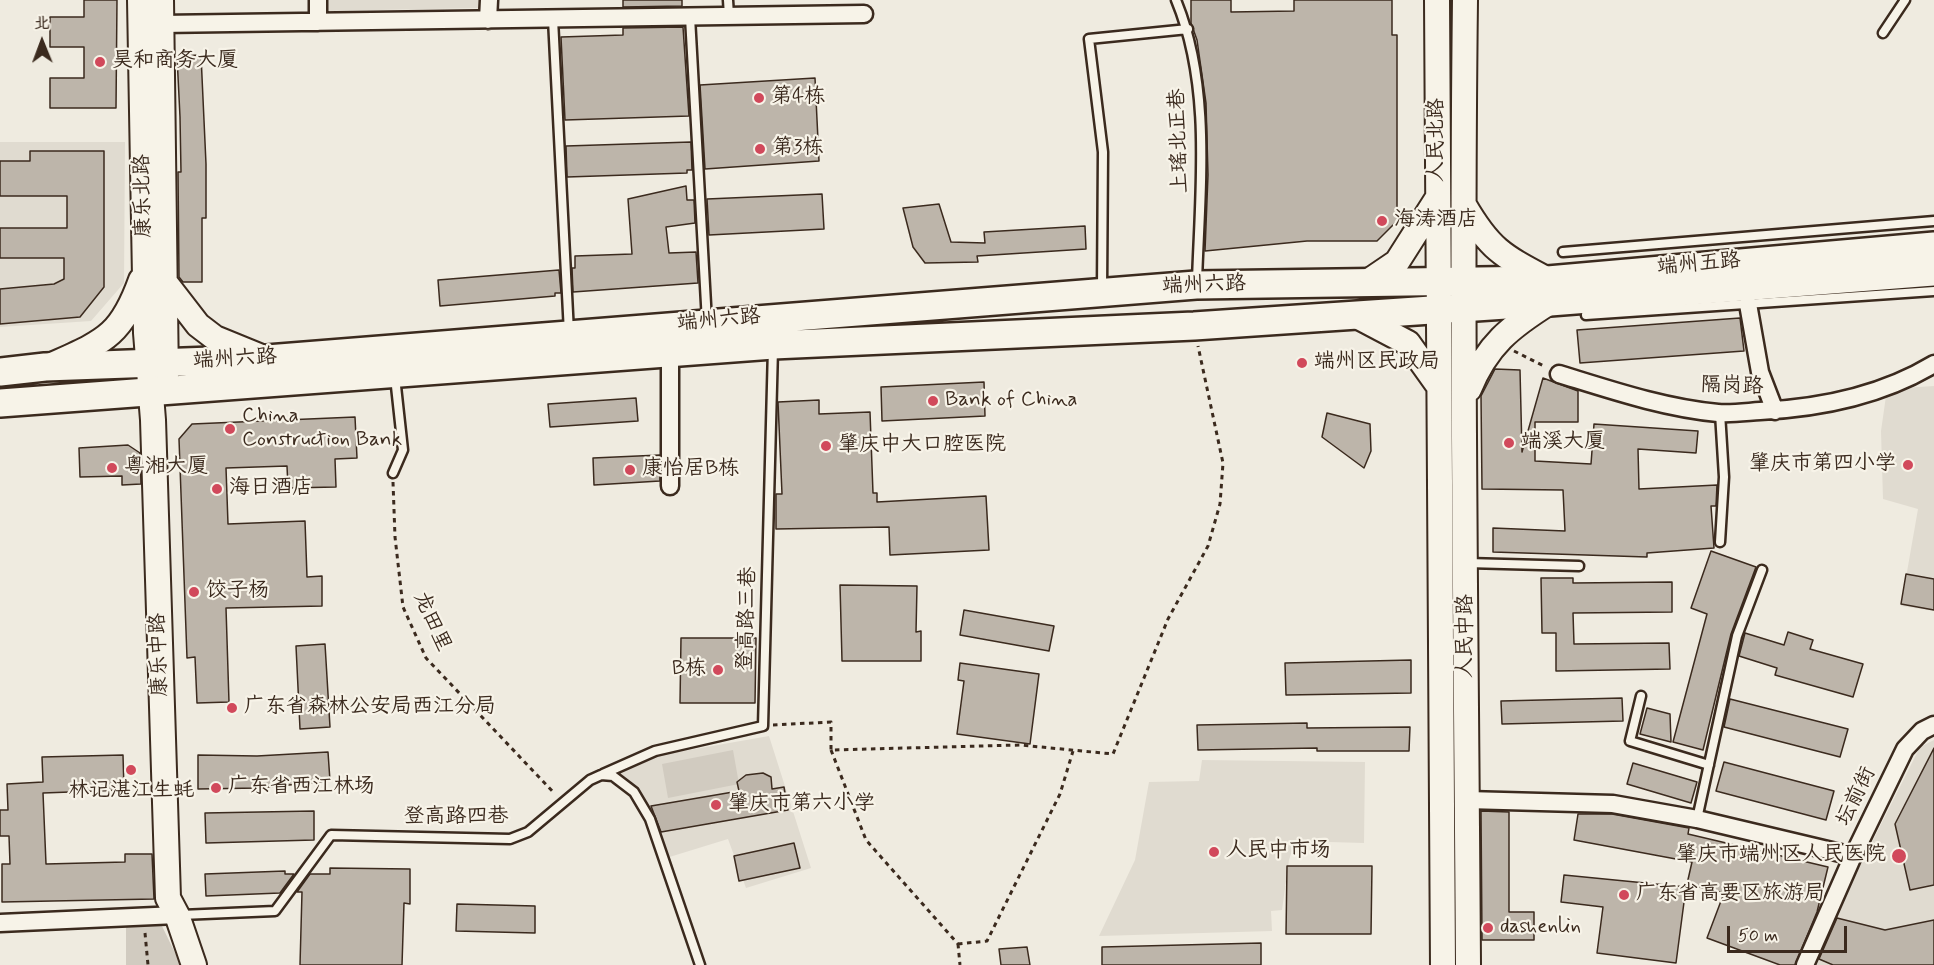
<!DOCTYPE html>
<meta charset="utf-8">
<style>
body{margin:0}
#map{position:relative;width:1934px;height:965px;overflow:hidden;background:#efebe0;font-family:Mynerve,"LXGW WenKai TC",sans-serif}
canvas{display:block}
.north{position:absolute;left:12px;top:12px;width:60px;height:60px;-webkit-text-stroke:4px #f7f3e8;paint-order:stroke;rotate:359deg;font-size:16px;font-weight:700;line-height:24px;text-align:center;color:#3b2a1e}
.north::after{content:'';display:block;margin:auto;width:21px;height:27px;background:#3b2a1e;clip-path:polygon(50% 0,100% 100%,50% 72%,0 100%)}
.scale{position:absolute;left:1727px;top:926px;width:120px;height:27px;box-sizing:border-box;border:3px solid #3b2a1e;border-top:0;padding-left:8px;font-size:18px;line-height:21px;white-space:nowrap;color:#3b2a1e;-webkit-text-stroke:4px #f7f3e8;paint-order:stroke}
</style>
<div id="map">
<canvas width="1934" height="965"></canvas>
<div class="north">北</div>
<div class="scale">50 m</div>
</div>
<script>
const ctx = document.querySelector('canvas').getContext('2d');
ctx.lineJoin = 'round';
function fill(path, color) {
  ctx.fillStyle = color;
  ctx.fill(path, 'evenodd');
}
function strokePath(path, color, width, dash) {
  ctx.strokeStyle = color;
  ctx.lineWidth = width;
  ctx.lineCap = dash ? 'butt' : 'round';
  ctx.setLineDash(dash || []);
  ctx.stroke(path);
}
function write(font, color, halo, rows, align = 'center') {
  ctx.font = font + ' Mynerve,"LXGW WenKai TC",sans-serif';
  ctx.lineWidth = 4.5;
  ctx.setLineDash([]);
  ctx.textBaseline = 'middle';
  ctx.strokeStyle = halo;
  ctx.fillStyle = color;
  for (const [text, x, y, turn = 0] of rows) {
    ctx.save();
    ctx.translate(x, y);
    ctx.rotate((+turn || 0) * Math.PI / 180);
    ctx.textAlign = isNaN(turn) ? turn : align;
    if (halo) ctx.strokeText(text, 0, 0);
    ctx.fillText(text, 0, 0);
    ctx.restore();
  }
}
const built = new Path2D(`
 M326,0H483V8L326,11Z
 M0,142H125L124,283L91,321L0,327Z
 M1934,386V611L1901,606L1918,509L1883,499L1881,431L1887,389Z
 M769,736L811,868L746,888L728,839L663,859L634,792L613,776L661,755Z
 M1934,740V965H1810L1920,747Z
 M1202,760L1365,762L1364,843L1295,841L1289,860L1282,910L1271,911L1272,931L1099,936L1135,860L1149,782L1199,781Z`);
const green = new Path2D(`
 M733,750L739,784L668,798L662,764Z
 M126,924H161L181,965H126Z`);
const building = new Path2D(`
 M84,0H117L116,108H50V78H84V47H50V17H84Z
 M623,0H682V6L623,7Z
 M1191,0H1231V12L1294,11V0H1392V35H1397V221L1377,241H1307L1205,251L1208,175L1206,103L1197,40L1191,23Z
 M683,27L689,116L565,120L561,37L623,35V28Z
 M201,55L206,164V218H202V282H183L179,277L178,172H181L180,117L177,56Z
 M815,78L819,161L705,169L700,85Z
 M691,142L692,170H687V173L567,177L566,146Z
 M30,151H104V287L80,317L0,324V289L54,284L64,279V258H0V228H67V196H0V161H30Z
 M686,186L687,200H694L695,223L666,227L669,253L696,252L698,283L573,292L572,268H575V256L632,254L628,199Z
 M822,194L824,229L709,235L707,199Z
 M939,204L951,242L985,243L984,232L1085,226L1086,249L977,256L978,262L925,263L913,247L903,208Z
 M559,270L561,293H555V296L440,306L438,280Z
 M1740,318L1744,351L1580,363L1577,330Z
 M1495,369L1520,370L1522,452L1543,378L1578,391V422H1535V461L1591,464L1594,424L1698,431L1696,453L1638,449L1639,489L1717,485L1716,506H1711L1714,548L1647,553V557L1493,552V528L1565,531L1563,490L1482,489L1481,396Z
 M984,382L985,416L882,421L881,387Z
 M636,398L638,421L550,427L548,404Z
 M819,400V414L870,412L873,493H877V502L986,496L989,550L890,555L889,527L776,529V494H782L778,402Z
 M1327,413L1370,424L1371,451L1364,468L1322,437Z
 M355,417L357,458L335,459L336,487L288,488L287,466L226,468L228,524L305,521L307,577L322,576V606L226,608L229,702L197,703L195,657L187,658L179,439L192,424Z
 M128,445L140,453L141,484L122,485V476L80,477L79,448Z
 M660,455V481L594,485L593,458Z
 M1711,551L1756,567L1731,634L1703,750L1673,742L1707,614L1691,608Z
 M1906,574L1934,579V610L1901,604Z
 M1541,578H1573V583L1672,582V612L1573,613L1574,644L1669,643L1670,669L1556,671V633H1542Z
 M840,585L917,586L916,632L921,631V661H842Z
 M964,610L1054,626L1049,651L960,635Z
 M1788,632L1813,640L1810,649L1863,664L1853,697L1775,675L1777,668L1739,656L1745,633L1784,645Z
 M681,638H756L755,703H680Z
 M325,644L330,727L300,729L296,646Z
 M1411,660V693L1286,695L1285,663Z
 M960,663L1039,674L1030,744L957,734L964,681L958,680Z
 M1622,698L1623,721L1502,724L1501,701Z
 M1730,699L1848,729L1840,757L1724,727Z
 M1647,708L1670,714L1671,742L1640,734Z
 M1307,723V728L1410,727L1409,751H1317V748L1198,750L1197,725Z
 M1934,748V885L1910,890L1895,824Z
 M328,752L330,781L258,788L198,789V755L257,756Z
 M123,755L124,790L43,793L46,864L125,862V854H152L154,899L2,902V864H10L9,836H0V810H8L7,784L43,782L42,757Z
 M1724,762L1834,791L1826,820L1716,791Z
 M1633,763L1697,782L1691,803L1627,784Z
 M763,773L771,777L772,789L784,787L788,810L661,832L651,806L739,791L737,782L746,775Z
 M314,811V840L206,843L205,813Z
 M1481,811L1509,812V912H1534V940H1482Z
 M1578,814H1612L1689,828L1688,834L1828,867L1817,912L1795,965H1780L1707,938L1724,893L1687,884L1692,862L1574,840Z
 M794,843L800,868L739,881L734,856Z
 M1287,866H1372L1371,934H1286Z
 M330,868L410,869V904L404,903L402,965H300L302,892H297L310,874H330Z
 M285,871V874H294L280,893L206,896L205,874Z
 M1564,875L1686,887L1676,963L1597,953L1603,907L1561,902Z
 M457,904L535,906V933L456,931Z
 M1837,918L1885,930L1934,920V965H1833L1819,959Z
 M1261,943V965H1102V947Z
 M1027,947L1030,965H1001L999,949Z`);
const path = new Path2D(`
 M1514,351L1546,367
 M393,482L395,537L403,607L426,658L555,794
 M773,725L831,722V750L1020,745L1113,754L1168,619L1208,546L1220,504L1223,463L1198,346
 M831,750L866,840L958,944
 M145,933L148,965
 M958,944L987,941L1060,794L1073,751
 M958,944L960,965`);
const lane = new Path2D(`
 M728,0L729,16
 M1176,0C1212,87 1200,189 1197,281
 M690,17L707,322
 M553,19L569,333
 M1883,33L1905,0
 M1563,252L1934,221
 M1102,289L1103,152L1089,39L1188,29
 M1586,315L1934,291
 M1720,413L1724,477L1720,542
 M393,473L403,450L395,377
 M1467,563L1579,566
 M1641,696L1630,741L1709,765
 M603,774L655,751L763,726L773,348
 M1697,819L1737,636L1762,570
 M181,915L275,911L331,835L510,839L528,832L590,780L601,775L613,776L634,792L650,819L700,965`);
const street = new Path2D(`
 M488,20L489,0
 M318,22V0
 M161,24L864,14
 M1748,304L1760,372L1775,411
 M670,353V486
 M1559,374C1611,390 1664,408 1718,413C1732,414 1746,412 1760,411C1821,408 1881,396 1934,364
 M1467,800L1613,804L1697,819L1853,856
 M0,923L177,915
 M1805,965L1853,856L1905,749L1922,731L1934,725`);
const secondary = new Path2D(`
 M140,0L146,333L153,420L168,898L177,915L194,965
 M161,0L166,380
 M1437,0L1443,965
 M1465,0C1461,322 1466,643 1468,965
 M1464,205C1490,250 1503,256 1548,280
 M164,281L198,325L215,338L264,358
 M1369,281L1397,262L1437,199
 M1353,314L1408,343L1438,385
 M52,365C105,341 121,336 141,280
 M1469,389C1487,345 1510,327 1550,302`);
const primary = new Path2D(`
 M0,372L45,367L267,359L1196,285L1548,280L1934,246
 M0,403L773,345L1194,326L1550,302L1934,272`);
const markers = [
 [100,62,6,"#d1495b"],
 [759,98,6,"#d1495b"],
 [760,149,6,"#d1495b"],
 [1382,221,6,"#d1495b"],
 [1302,363,6,"#d1495b"],
 [933,401,6,"#d1495b"],
 [230,429,6,"#d1495b"],
 [1509,443,6,"#d1495b"],
 [826,446,6,"#d1495b"],
 [1908,465,6,"#d1495b"],
 [112,468,6,"#d1495b"],
 [630,470,6,"#d1495b"],
 [217,489,6,"#d1495b"],
 [194,592,6,"#d1495b"],
 [718,670,6,"#d1495b"],
 [232,708,6,"#d1495b"],
 [131,770,6,"#d1495b"],
 [216,788,6,"#d1495b"],
 [716,805,6,"#d1495b"],
 [1214,852,6,"#d1495b"],
 [1899,856,8,"#d1495b"],
 [1624,895,6,"#d1495b"],
 [1488,928,6,"#d1495b"]
];
const poiNames = [
 ["昊和商务大厦",112,62],
 ["第4栋",771,98],
 ["第3栋",772,149],
 ["海涛酒店",1394,221],
 ["端州区民政局",1314,363],
 ["Bank of China",945,401],
 ["China",242,417],
 ["Construction Bank",242,441],
 ["端溪大厦",1521,443],
 ["肇庆中大口腔医院",838,446],
 ["肇庆市第四小学",1896,465,"right"],
 ["粤湘大厦",124,468],
 ["康怡居B栋",642,470],
 ["海日酒店",229,489],
 ["饺子杨",206,592],
 ["B栋",706,670,"right"],
 ["广东省森林公安局西江分局",244,708],
 ["广东省西江林场",228,788],
 ["林记湛江生蚝",131,792,"center"],
 ["肇庆市第六小学",728,805],
 ["人民中市场",1226,852],
 ["肇庆市端州区人民医院",1886,856,"right"],
 ["广东省高要区旅游局",1636,895],
 ["dashenlin",1500,928]
];
const streetNames = [
 ["人民北路",1438,140,-90],
 ["上瑶北正巷",1180,141,-92],
 ["康乐北路",144,196,-91],
 ["端州五路",1699,265,-5],
 ["端州六路",1204,286,-2],
 ["端州六路",719,321,-5],
 ["端州六路",235,360,-3],
 ["隔岗路",1732,387,2],
 ["登高路三巷",748,619,-88],
 ["龙田里",431,622,66],
 ["人民中路",1467,636,-90],
 ["康乐中路",160,655,-92],
 ["坛前街",1857,797,-64],
 ["登高路四巷",456,818]
];
fill(built, '#e0dbd0');
fill(green, '#d1cbc0');
fill(building, '#bdb5aa');
strokePath(building, '#3b2a1e', 1.5);
strokePath(lane, '#3b2a1e', 13);
strokePath(street, '#3b2a1e', 21);
strokePath(secondary, '#3b2a1e', 28);
strokePath(primary, '#3b2a1e', 32);
strokePath(path, '#3b2a1e', 3, [4.5, 4.5]);
strokePath(lane, '#f7f3e8', 8);
strokePath(street, '#f7f3e8', 16);
strokePath(secondary, '#f7f3e8', 24);
strokePath(primary, '#f7f3e8', 27);
for (const [x, y, r, color] of markers) {
  const dot = new Path2D();
  dot.arc(x, y, r, 0, 2 * Math.PI);
  ctx.fillStyle = color;
  ctx.fill(dot);
  strokePath(dot, '#f7f3e8', 2);
}
write('21px', '#3b2a1e', '#f7f3e8', poiNames, 'left');
write('21px', '#3b2a1e', '#f7f3e8', streetNames);
</script>
